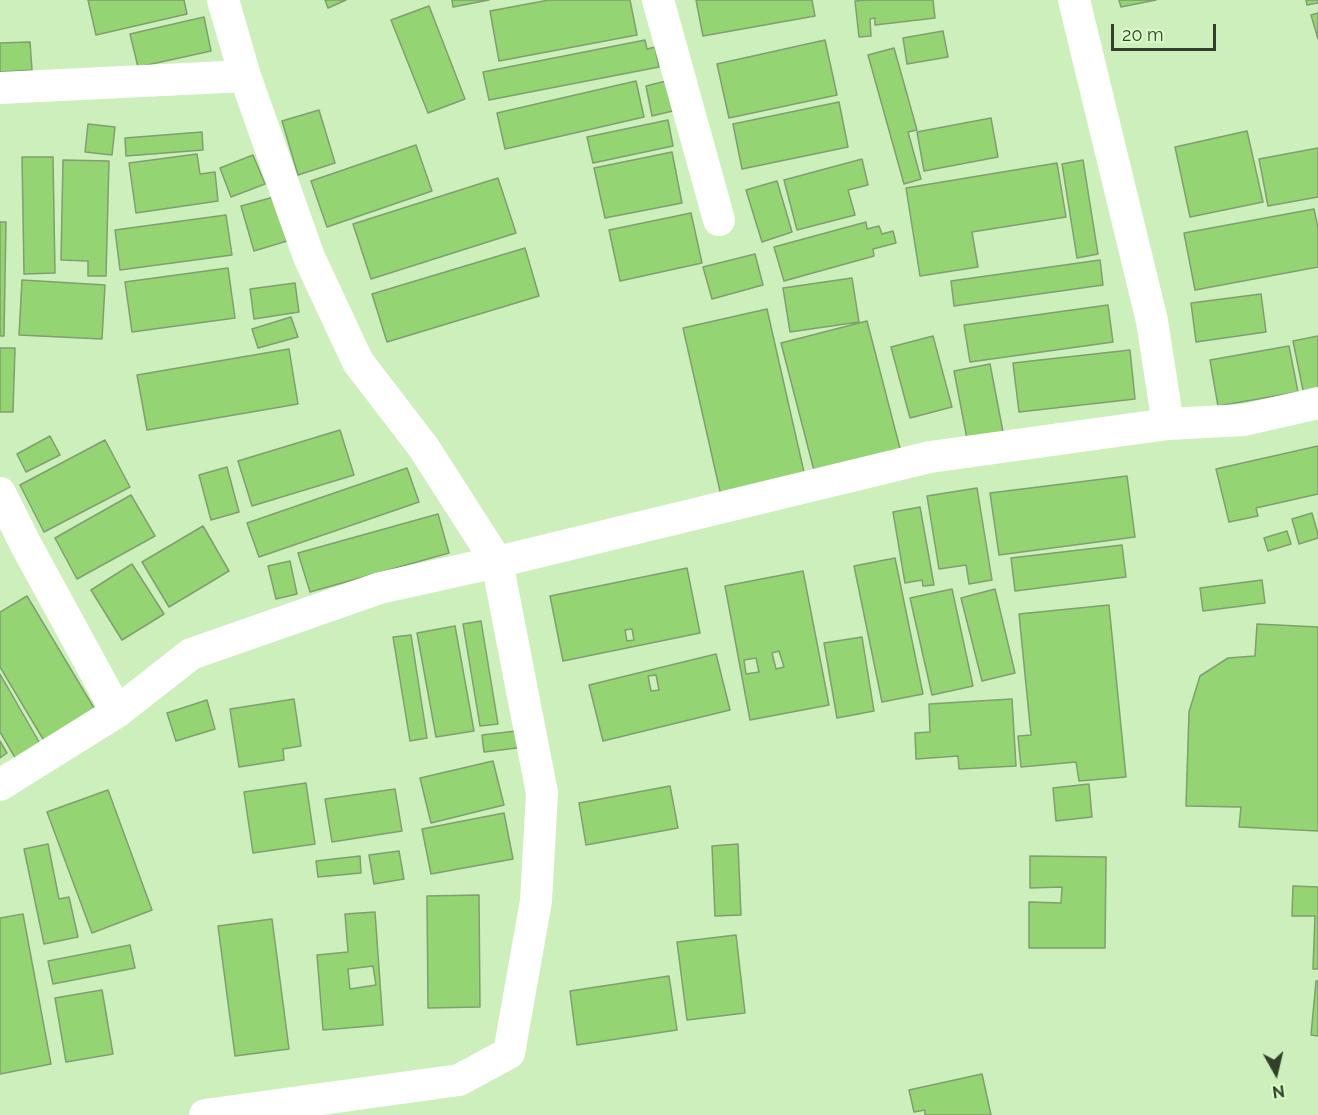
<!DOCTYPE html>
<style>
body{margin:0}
#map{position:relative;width:1318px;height:1115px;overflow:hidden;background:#ccefbb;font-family:Raleway,sans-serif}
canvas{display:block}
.north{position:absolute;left:1246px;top:1043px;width:60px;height:60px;-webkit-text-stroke:4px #d9fcc8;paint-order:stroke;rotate:172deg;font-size:16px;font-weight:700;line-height:24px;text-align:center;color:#323f2b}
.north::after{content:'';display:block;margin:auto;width:21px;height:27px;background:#323f2b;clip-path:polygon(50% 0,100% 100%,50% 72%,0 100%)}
.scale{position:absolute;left:1111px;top:24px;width:105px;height:27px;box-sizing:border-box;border:3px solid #323f2b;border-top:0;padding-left:8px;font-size:18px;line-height:21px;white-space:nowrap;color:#323f2b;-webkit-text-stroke:4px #d9fcc8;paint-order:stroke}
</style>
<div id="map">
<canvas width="1318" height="1115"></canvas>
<div class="north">N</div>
<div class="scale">20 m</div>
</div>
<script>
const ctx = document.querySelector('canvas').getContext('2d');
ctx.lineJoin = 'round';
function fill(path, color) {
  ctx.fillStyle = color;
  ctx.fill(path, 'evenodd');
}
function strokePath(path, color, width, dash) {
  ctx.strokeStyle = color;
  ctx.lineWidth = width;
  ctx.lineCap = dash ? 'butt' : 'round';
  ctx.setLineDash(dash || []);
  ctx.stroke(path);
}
const building = new Path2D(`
 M88,0H184L187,14L96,35Z
 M325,0H346L328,8Z
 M452,0H489L453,7Z
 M549,0H630L637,35L499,61L490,11Z
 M696,0H812L815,16L703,36Z
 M866,0H933L935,18L875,25V18L870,19L871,36L859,37L855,1Z
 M1119,0H1156L1121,7Z
 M1306,0H1318V3L1307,5Z
 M429,6L465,99L428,113L391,20Z
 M1318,13V39L1311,15Z
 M204,17L211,51L138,67L130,34Z
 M943,31L948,57L907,64L903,38Z
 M645,40L647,49L655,47L659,67L489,100L483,72Z
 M825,40L837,95L729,118L717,64Z
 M30,42L32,70L0,72V43Z
 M894,48L917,130L908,132L921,179L904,184L868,55Z
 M670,80L677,110L652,116L646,86Z
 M636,81L644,117L505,149L497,113Z
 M839,102L848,147L742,169L733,124Z
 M319,110L335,163L298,175L282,121Z
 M991,118L998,157L924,171L917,132Z
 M668,120L673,146L593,163L587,137Z
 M88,124L115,127L112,155L85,152Z
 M1247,131L1263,202L1190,217L1175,147Z
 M202,132L203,150L126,156L125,138Z
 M416,145L432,191L327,227L311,181Z
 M1318,148V197L1268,206L1259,159Z
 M672,152L682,203L605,218L594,168Z
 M197,154L200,174L215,172L218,201L136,213L129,163Z
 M253,155L265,184L231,197L220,168Z
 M22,157H53L55,273L24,274Z
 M862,159L868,185L848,190L855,215L797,230L784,180Z
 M63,160L109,161L106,276H88V261L61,260Z
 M1083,160L1098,254L1077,258L1062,164Z
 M1057,163L1066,217L972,232L978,267L920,276L906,188Z
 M498,178L516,233L371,279L353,224Z
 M777,181L792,232L762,242L746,190Z
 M274,197L287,241L254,251L241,206Z
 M1314,209L1318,228V267L1195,290L1184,233Z
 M691,213L702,263L620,281L609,230Z
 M226,215L232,255L120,270L115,230Z
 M0,222H6L4,336H0Z
 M866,222L867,229L879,226L882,234L893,231L896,243L873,249L874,256L784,281L774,247Z
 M525,248L539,296L387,342L372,294Z
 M755,254L763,285L712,299L703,267Z
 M1100,260L1103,285L954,306L951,281Z
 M228,268L235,318L132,332L125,282Z
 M852,278L859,322L790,332L783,288Z
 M22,280L105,285L102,339L19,335Z
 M295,283L299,312L254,319L250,289Z
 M1261,294L1266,332L1196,342L1191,303Z
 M1108,305L1113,342L970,362L964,325Z
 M767,309L806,481L722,500L683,328Z
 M291,317L298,337L258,348L252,329Z
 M867,321L903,460L817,482L781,343Z
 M933,336L952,407L910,418L891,347Z
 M1318,336V392L1304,395L1293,341Z
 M1289,346L1298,392L1218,406L1210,360Z
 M0,348H15L13,412H0Z
 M289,349L298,404L147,430L137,375Z
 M1130,350L1135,399L1019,412L1013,363Z
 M990,364L1004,437L968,444L954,371Z
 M340,430L354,475L252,506L238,461Z
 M50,436L60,455L26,472L17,454Z
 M105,440L130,487L44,532L20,485Z
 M1318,446V494L1256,508L1258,516L1229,522L1216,469Z
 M227,467L239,512L211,520L199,475Z
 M407,468L419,502L259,557L247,523Z
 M1127,476L1135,537L999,555L990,493Z
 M977,488L992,580L969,584L966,565L939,569L927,496Z
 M131,495L155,536L77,579L55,538Z
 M920,507L934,585L923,586L922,580L905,583L893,512Z
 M1312,513L1318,534V538L1299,544L1292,519Z
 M438,514L449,553L310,592L298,553Z
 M203,526L229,571L169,607L142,562Z
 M1287,531L1291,544L1268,551L1264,538Z
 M1122,545L1126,577L1015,591L1011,558Z
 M895,558L923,694L882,702L854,566Z
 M290,561L297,594L276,599L268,566Z
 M132,564L164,614L122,640L91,590Z
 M687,568L700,633L563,661L550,596ZM632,629L634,640L627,641L625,630Z
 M803,571L829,705L750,720L725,586ZM779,651L784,667L776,669L772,653ZM756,658L759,672L746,674L744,660Z
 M1262,580L1265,603L1203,611L1200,588Z
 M952,589L973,686L932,695L910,598Z
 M995,589L1015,673L982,681L961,598Z
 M27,596L97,713L46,744L0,667V612Z
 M1109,605L1126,777L1079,781L1076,762L1021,767L1018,736L1031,735L1019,614Z
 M481,621L498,724L480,726L463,624Z
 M1257,624L1318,627V831L1239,827L1241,807L1186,806L1189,712L1200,676L1228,658L1255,656Z
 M455,626L474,731L436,737L417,633Z
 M411,635L427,738L410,741L393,637Z
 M862,637L874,711L837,718L824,643Z
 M716,654L730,710L603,741L589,685ZM656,675L659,690L651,691L648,676Z
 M0,674L42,747L17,761L0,732Z
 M294,699L301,746L283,749L284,760L239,767L230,709Z
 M1012,699L1016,766L959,769L958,756L916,759L915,733L930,732L929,704Z
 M207,700L215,729L176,741L167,713Z
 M516,731L517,748L484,752L482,735Z
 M0,741L7,753L0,758Z
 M493,761L504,805L431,823L420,778Z
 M306,783L315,844L253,853L244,792Z
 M1089,784L1092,817L1056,821L1053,788Z
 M670,786L678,828L586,845L579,803Z
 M395,789L402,831L332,842L325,799Z
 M108,790L152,910L92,933L47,812Z
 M504,813L513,859L431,874L422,829Z
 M48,844L59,899L69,897L78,937L44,944L24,849Z
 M738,844L741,915L715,916L712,846Z
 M399,851L404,879L374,884L369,855Z
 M360,856L361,873L318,877L316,861Z
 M1030,856L1106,857L1105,948H1029V902L1061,903L1062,887L1030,888Z
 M1293,886L1318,887V969H1313L1315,916H1292Z
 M479,895L480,1007L428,1008L427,896Z
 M375,912L383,1025L323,1030L317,955L348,952L345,914ZM373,966L376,985L350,989L348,969Z
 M23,914L51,1064L0,1074V918Z
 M272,919L289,1049L235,1056L218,926Z
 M736,935L745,1013L687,1020L677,942Z
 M130,945L135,968L53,984L48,961Z
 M669,976L677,1030L577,1045L570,991Z
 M1316,981H1318V1036L1311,1035Z
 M102,990L113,1054L66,1062L55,998Z
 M982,1074L991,1115H925V1110L914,1112L909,1090Z`);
const street = new Path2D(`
 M658,0L719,220
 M1074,0L1152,321L1168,424
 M0,88L245,76
 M0,493L26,545L117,712
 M0,785L117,712L191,654L380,588L497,562L930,457L1168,424L1244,420L1318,403
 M205,1115L459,1080L509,1053L536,901L542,793L497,562L424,448L358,362L309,257L245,76L223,0`);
fill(building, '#95d473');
strokePath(building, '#7f9f6f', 1.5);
strokePath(street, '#fff', 32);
</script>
